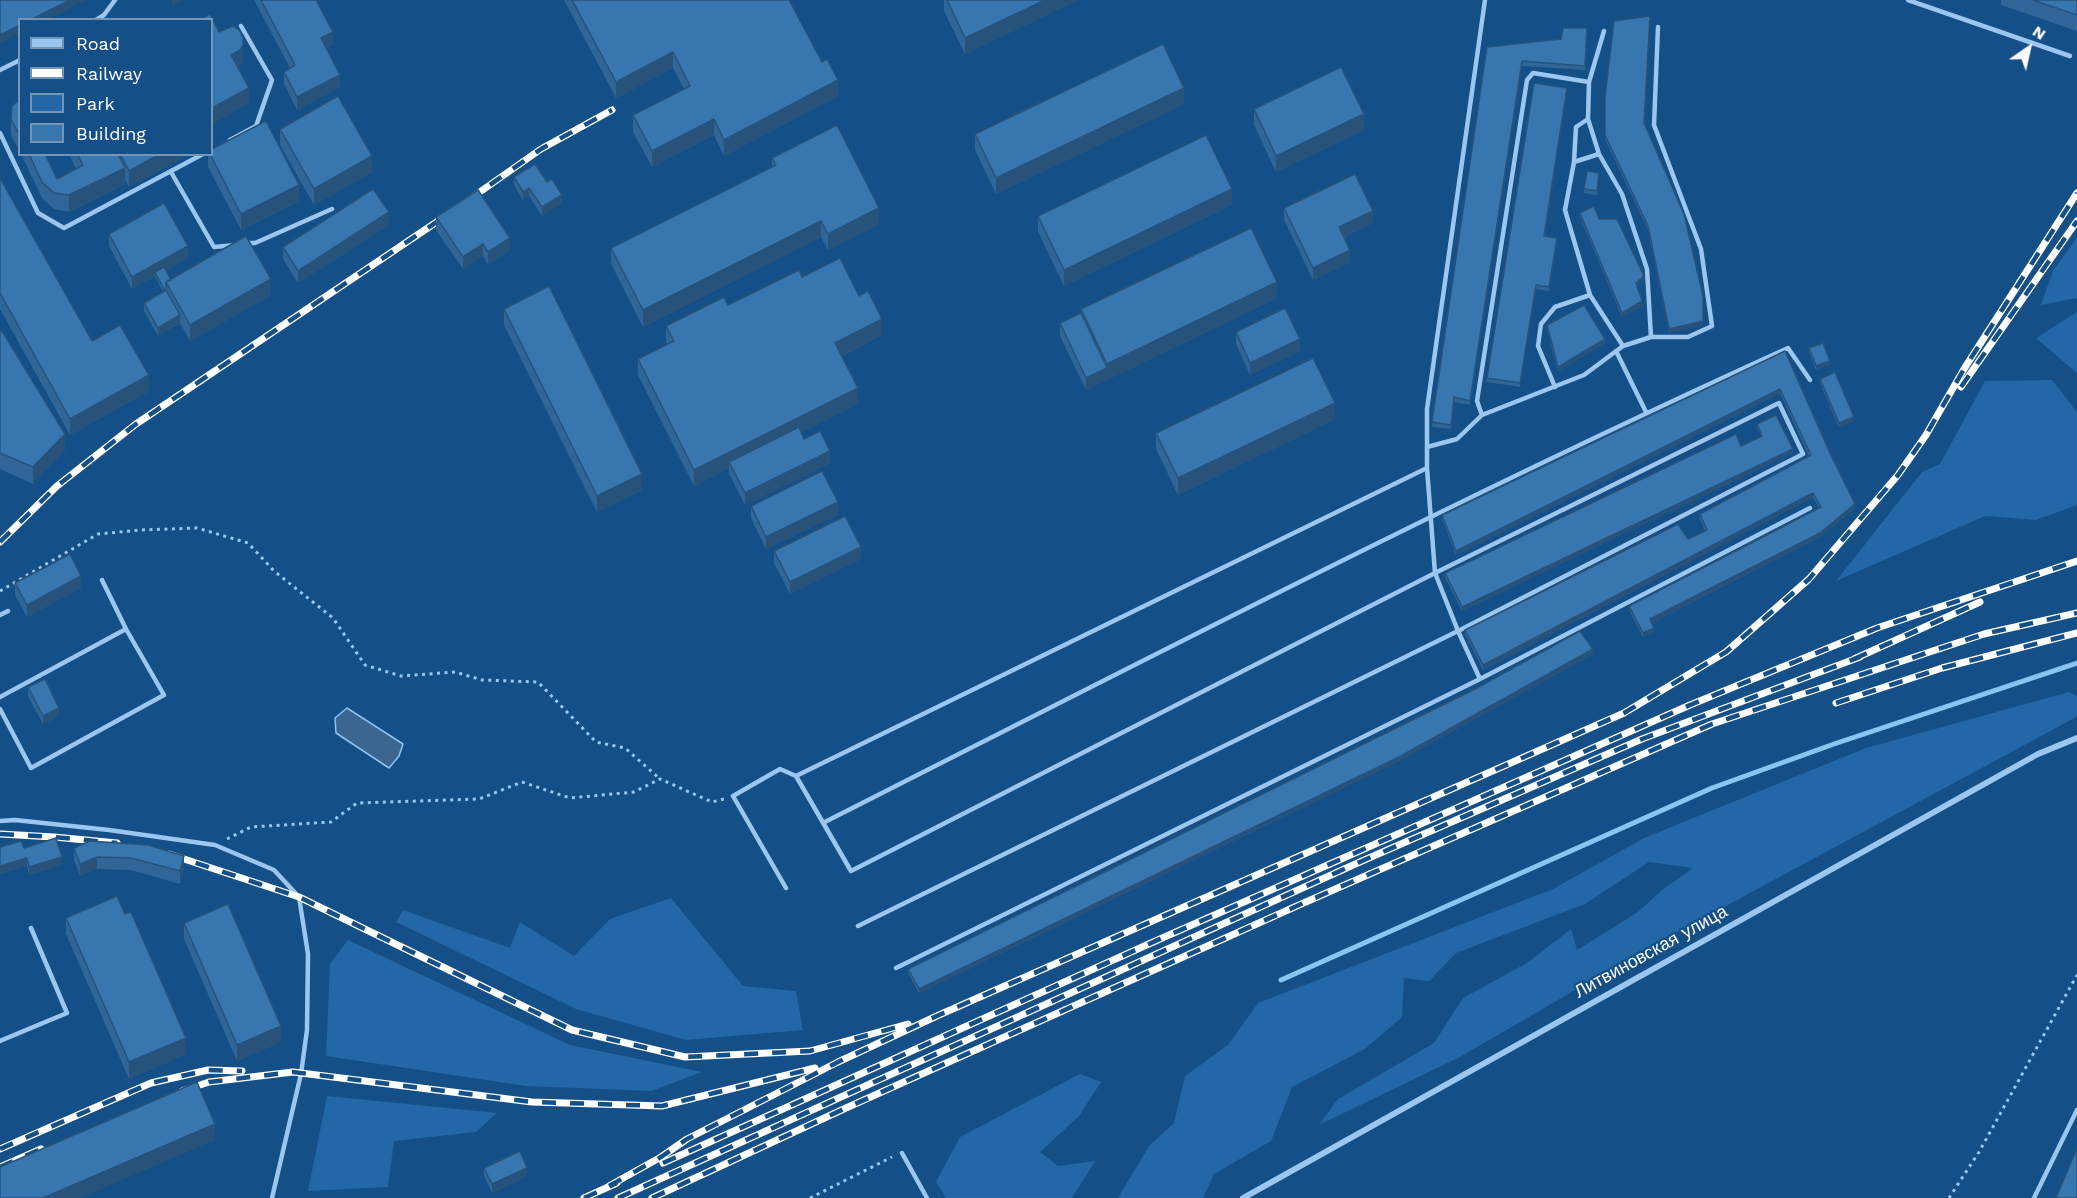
<!DOCTYPE html>
<meta charset="utf-8">
<style>
body{margin:0}
#map{position:relative;width:2077px;height:1198px;overflow:hidden;background:#144f88;font-family:"Work Sans",sans-serif}
canvas{display:block}
.legend{position:absolute;left:18px;top:18px;width:195px;height:138px;box-sizing:border-box;background:#144f88;border:2px solid #7295b8;margin:0;padding:8px 10px;list-style:none;font-size:18px;color:#fff}
.legend li{display:flex;align-items:center;gap:12px;height:30px}
.legend b{width:30px;border:2px solid #7295b8}
.north{position:absolute;left:1999px;top:18px;width:60px;height:60px;-webkit-text-stroke:4px #144f88;paint-order:stroke;rotate:34deg;font-size:16px;font-weight:700;line-height:24px;text-align:center;color:#fff}
.north::after{content:'';display:block;margin:auto;width:21px;height:27px;background:#fff;clip-path:polygon(50% 0,100% 100%,50% 72%,0 100%)}
</style>
<div id="map">
<canvas width="2077" height="1198"></canvas>
<ul class="legend">
<li><b style="height:8px;background:#9ac6ef"></b>Road</li>
<li><b style="height:8px;background:#fff"></b>Railway</li>
<li><b style="height:16px;background:#2367a6"></b>Park</li>
<li><b style="height:16px;background:#3876b0"></b>Building</li>
</ul>
<div class="north">N</div>
</div>
<script>
const ctx = document.querySelector('canvas').getContext('2d');
ctx.lineJoin = 'round';
function fill(path, color) {
  ctx.fillStyle = color;
  ctx.fill(path, 'evenodd');
}
function strokePath(path, color, width, dash) {
  ctx.strokeStyle = color;
  ctx.lineWidth = width;
  ctx.lineCap = dash ? 'butt' : 'round';
  ctx.setLineDash(dash || []);
  ctx.stroke(path);
}
function write(font, color, halo, rows, align = 'center') {
  ctx.font = font + ' "Work Sans",sans-serif';
  ctx.lineWidth = 4.5;
  ctx.setLineDash([]);
  ctx.textBaseline = 'middle';
  ctx.strokeStyle = halo;
  ctx.fillStyle = color;
  for (const [text, x, y, turn = 0] of rows) {
    ctx.save();
    ctx.translate(x, y);
    ctx.rotate((+turn || 0) * Math.PI / 180);
    ctx.textAlign = isNaN(turn) ? turn : align;
    if (halo) ctx.strokeText(text, 0, 0);
    ctx.fillText(text, 0, 0);
    ctx.restore();
  }
}
const green = new Path2D(`
 M2077,237V298L2041,305L2053,271Z
 M2077,312V373L2036,338Z
 M2052,380L2077,412V505L2036,520L1985,516L1836,581L1922,472L1940,464L1985,381Z
 M2069,692L2077,696V716L2069,721L1644,950L1460,1057L1319,1125L1338,1099L1434,1043L1463,998L1527,963L1571,929L1577,950L1638,912L1662,890L1693,868L1649,862L1585,904L1456,953L1429,981L1404,978L1402,1017L1365,1049L1292,1087L1271,1141L1214,1174L1203,1198H1118L1149,1146L1174,1123L1185,1076L1228,1045L1258,1003L1553,889L1644,838L1866,748Z
 M671,898L743,986L796,991L803,1030L686,1040L576,1009L396,922L403,910L510,948L520,922L574,956L610,919Z
 M348,940L570,1045L702,1072L651,1091L526,1086L326,1056L330,964Z
 M1080,1074L1101,1082L1079,1116L1040,1152L1058,1166L1095,1161L1072,1198H946L936,1182L960,1137Z
 M327,1096L497,1113L476,1132L394,1141L388,1187L308,1191Z`);
const water = new Path2D(`
 M347,708L403,744L399,756L389,768L336,733L335,718Z`);
const stream = new Path2D(`
 M1281,980L1712,788L1834,744L2077,663`);
const path = new Path2D(`
 M0,591L98,534L141,530L197,528L248,543L274,571L333,618L365,665L401,676L455,672L482,680L538,682L596,742L625,748L660,779
 M227,839L251,827L331,822L357,803L479,799L522,782L570,798L634,792L660,779L712,802L724,799
 M810,1198L892,1157
 M1949,1198L1979,1152L2077,975`);
const service = new Path2D(`
 M1908,0L2070,56
 M96,20L104,15L115,0
 M1604,31L1589,82L1588,119L1599,154L1622,194L1647,269L1651,337
 M0,70L20,60
 M1588,119L1576,127L1574,162L1565,210L1590,295L1623,346
 M0,133L38,213L64,228L203,154
 M230,140L256,126L272,80L241,26
 M1574,162L1599,154
 M171,172L214,247L236,245
 M247,243H255L332,209
 M1616,351L1646,412
 M1555,387L1538,346L1541,324L1555,307L1590,295
 M1482,415L1477,401L1527,80L1533,73L1589,82
 M1427,447L1457,439L1482,415L1584,375L1623,346L1651,337H1688L1712,326L1701,249L1654,125L1658,27
 M102,580L126,629
 M0,615L8,611
 M1480,679L1458,631L1435,573L1427,468V409L1485,0
 M0,697L126,629L164,695L31,768L0,709
 M0,821L15,820L109,830L215,845L274,870L299,897L308,954L307,1030L301,1074L272,1198
 M823,823C1143,661 1461,496 1788,348L1810,380
 M786,888L733,796L780,769L796,776
 M858,926L1458,631L1803,454L1779,403L1435,573L851,871L796,776L1427,468
 M896,968L1480,679L1810,508
 M0,1041L67,1013L31,928
 M902,1153L927,1198
 M2034,1198L2077,1110`);
const minor = new Path2D(`
 M1243,1198L2038,754L2077,738`);
const rail = new Path2D(`
 M467,201L541,149L612,110
 M1961,387L2077,221
 M0,542L57,486L136,424L450,213
 M1854,659L1980,602
 M1836,703L1942,668L2077,633
 M0,834L54,837L117,843
 M169,854L299,897L572,1030L685,1057L810,1051L908,1024
 M182,1091L209,1082L293,1072L532,1102L662,1106L815,1068
 M0,1149L151,1083L208,1070L242,1071
 M663,1163L1151,943L1690,705L1877,628L2077,561
 M0,1167L41,1149
 M609,1186L661,1157L687,1139L838,1062L939,1015L1624,713L1726,652L1809,579L1898,475L1926,435L1964,369L2077,193
 M584,1198L617,1183
 M618,1198L1362,861L1642,739L1860,657
 M652,1198L846,1108L1299,905L1712,724L1984,634L2077,613`);
const wall = new Path2D(`
 M254,0H316L333,44L326,48L340,87L297,110L284,84V72L290,68Z
 M564,0H789L838,96L724,156L714,135L652,167L633,132V115L684,89L673,68L616,98Z
 M944,0H1078L965,54L944,11Z
 M2001,0H2077V31L2001,5Z
 M1587,28L1585,70L1522,66L1470,405L1454,402L1451,429L1432,427L1487,47L1561,39Z
 M1567,92L1545,236L1557,242L1549,291L1536,289L1520,387L1487,382V378Z
 M1605,97L1644,124L1703,325L1669,333L1648,230L1605,139Z
 M20,99V152L11,135V119Z
 M1184,104L996,194L975,150V134Z
 M1254,109L1364,130L1276,172L1254,125Z
 M280,129L372,172L314,205L280,145Z
 M21,154H45L57,179L76,169L69,154H191L129,187L125,179V184L69,212L54,209L42,198Z
 M208,154H212L299,201L241,230L208,167Z
 M772,158L879,224L828,250L821,237L643,327L611,264V248L772,167Z
 M514,177L547,182L562,203L542,216L529,196L523,200L514,185Z
 M1599,177L1597,195L1584,193V189Z
 M0,178L92,341L149,391L70,435L0,309Z
 M1232,205L1064,286L1038,232V216Z
 M1284,208L1373,223L1344,237L1350,262L1313,280L1284,220Z
 M1580,213L1599,219L1644,280L1637,286L1642,306L1622,317L1580,217Z
 M436,217L510,250L488,264L483,256L463,269L436,230Z
 M389,225L298,283L283,259V247Z
 M109,234L188,258L166,270L171,280L271,295L190,341L180,323L158,336L144,311V303L163,292L155,276L132,289L109,246Z
 M802,277L859,296L882,335L842,356L858,404L801,432L804,439L830,463L745,505L729,474V468L694,486L638,375V359L668,344L666,342V326L728,305Z
 M1277,298L1086,390L1060,336V323L1081,313V309Z
 M504,309L642,490L597,512L504,325Z
 M1547,325L1605,343L1558,371L1547,329Z
 M0,332L65,450L33,484L0,469Z
 M1236,332L1300,351L1250,375L1236,344Z
 M1809,348L1830,365L1816,370L1809,352Z
 M1785,351L1855,508L1820,537L1652,623L1654,632L1643,637L1629,610V606L1819,508L1813,497L1483,670L1465,634V630L1688,539L1705,531L1700,519V514L1809,456L1780,393L1456,555L1442,519V515Z
 M1820,379L1854,421L1839,427L1820,383Z
 M1335,419L1178,495L1156,449V433Z
 M1757,424L1793,453L1462,611L1445,577V573L1741,446L1761,436L1757,428Z
 M751,506L838,515L766,549L751,518Z
 M774,551L861,559L790,594L774,563Z
 M15,583L81,588L27,617L15,595Z
 M1593,654L1399,761L919,993L908,973V969Z
 M28,687L59,716L43,724L28,696Z
 M0,847L24,848L62,865L29,875L27,866L0,874Z
 M74,848L184,868L180,884L131,870L97,869L80,876L74,860Z
 M66,918L186,1054L129,1079L66,934Z
 M184,923L281,1042L237,1061L184,939Z
 M484,1168L527,1176L492,1193L484,1176Z`);
const shadedWall = new Path2D(`
 M70,0H86L47,20H30Z
 M172,0H184L172,6Z
 M1045,0H1078L965,54V38Z
 M20,25V33L0,43V35Z
 M333,32V44L321,50V38Z
 M243,45V61L240,66L231,71V55Z
 M673,52V68L616,98V82Z
 M1522,61V66L1470,405V401Z
 M340,75V87L297,110V97Z
 M838,80V96L724,156V140Z
 M249,88V104L212,124V108Z
 M1184,88V104L996,194V178Z
 M1567,88V92L1544,240V236Z
 M1364,114V130L1276,172V156Z
 M714,119V135L652,167V151Z
 M160,154H191L129,187V171Z
 M372,156V172L314,205V189Z
 M125,168V184L69,212V195Z
 M299,185V201L241,230V214Z
 M529,188V196L523,200V192Z
 M1232,189V205L1064,286V270Z
 M562,195V203L542,216V207Z
 M879,208V224L828,250V234Z
 M1373,211V223L1339,239V227Z
 M389,212V225L298,283V271Z
 M821,221V237L643,327V310Z
 M510,238V250L488,264V252Z
 M483,244V256L463,269V257Z
 M188,246V258L156,276L155,272V276L132,289V277Z
 M1350,250V262L1313,280V268Z
 M1644,276V280L1636,287V283Z
 M271,279V295L190,341V325Z
 M1277,282V298L1086,390V378L1107,368V364Z
 M1536,285V289L1520,387V383Z
 M1642,301V306L1622,317V313Z
 M180,315V323L158,336V328Z
 M882,319V335L835,359V343Z
 M1703,321V325L1669,333V329Z
 M1300,339V351L1250,375V363Z
 M1605,339V343L1558,371V367Z
 M1830,361V365L1816,370V366Z
 M149,375V391L70,435V419Z
 M858,388V404L732,467L729,462V468L694,486V470Z
 M1780,389V393L1456,555V551Z
 M1335,403V419L1178,495V478Z
 M1854,417V421L1839,427V423Z
 M65,434V450L33,484V467Z
 M1793,449V453L1462,611V607Z
 M830,451V463L745,505V493Z
 M642,474V490L597,512V496Z
 M1813,493V497L1483,670V665Z
 M838,502V515L766,549V537Z
 M1855,504V508L1820,537L1650,624V619Z
 M861,547V559L790,594V582Z
 M81,576V588L27,617V605Z
 M1654,628V632L1643,637V633Z
 M1593,649V654L1399,761L919,993V989Z
 M59,708V716L43,724V716Z
 M184,856V868L180,884V871Z
 M62,857V865L29,875V867Z
 M97,857V869L80,876V864Z
 M27,858V866L0,874V866Z
 M281,1026V1042L237,1061V1045Z
 M186,1038V1054L129,1079V1062Z
 M215,1124V1140L80,1198H43Z
 M527,1168V1176L492,1193V1184Z`);
const building = new Path2D(`
 M0,0H70L30,20H20V25L0,35Z
 M261,0H316L333,32L321,38L340,75L297,97L284,72L295,65Z
 M572,0H789L822,62L827,59L838,80L724,140L714,119L652,151L633,115L690,86L673,52L616,82Z
 M947,0H1045L965,38Z
 M2033,0H2077V15Z
 M210,14L219,32L233,26L239,30L243,37V45L240,50L231,55L249,88L212,108V20H199Z
 M1650,16L1644,123L1684,214L1703,296V321L1669,329L1648,226L1605,135V97L1614,21Z
 M1563,28H1587L1585,66L1522,61L1470,401L1454,397L1451,425L1432,422L1487,47L1561,39Z
 M1163,44L1184,88L996,178L975,134Z
 M1341,67L1364,114L1276,156L1254,109Z
 M1534,83L1567,88L1544,236L1557,238L1549,287L1536,285L1520,383L1487,378Z
 M338,96L372,156L314,189L280,129Z
 M20,99V136L11,119L12,106Z
 M266,121L299,185L241,214L210,154H212V149Z
 M837,125L879,208L828,234L821,221L643,310L611,248L776,165L772,158Z
 M1206,135L1232,189L1064,270L1038,216Z
 M29,154H45L57,179L83,165L77,154H118L125,168L69,195L54,193L42,182Z
 M120,154H160L129,171Z
 M535,164L547,182L552,179L562,195L542,207L529,188L523,192L514,177Z
 M1587,171L1599,173L1597,191L1584,189Z
 M1355,174L1373,211L1339,227L1350,250L1313,268L1284,208Z
 M0,178L92,341L120,325L149,375L70,419L0,293Z
 M373,189L389,212L298,271L283,247Z
 M478,190L510,238L488,252L483,244L463,257L436,217Z
 M164,203L188,246L132,277L109,234Z
 M1594,206L1599,219H1617L1644,276L1636,283L1642,301L1622,313L1580,213Z
 M1251,228L1277,282L1107,364L1081,309Z
 M246,236L271,279L190,325L166,282Z
 M840,258L859,296L868,291L882,319L835,343L858,388L694,470L638,359L674,341L666,326L724,297L728,305L799,270L802,277Z
 M164,267L171,280L166,282V290L165,291L155,272Z
 M549,286L642,474L597,496L504,309Z
 M166,290L180,315L158,328L144,303Z
 M1584,305L1605,339L1558,367L1547,325Z
 M1285,308L1300,339L1250,363L1236,332Z
 M1081,313L1107,368L1086,378L1060,323Z
 M2,331L65,434L33,467L0,453V332Z
 M1823,343L1830,361L1816,366L1809,348Z
 M1785,351L1829,451L1855,504L1820,533L1650,619L1654,628L1643,633L1629,606L1821,507L1813,493L1483,665L1465,630L1678,524L1688,539L1707,530L1700,514L1811,455L1780,389L1456,551L1442,515Z
 M1313,358L1335,403L1178,478L1156,433Z
 M1835,372L1854,417L1839,423L1820,379Z
 M1776,415L1793,449L1462,607L1445,573L1736,434L1741,446L1762,436L1757,424Z
 M799,427L804,439L820,431L830,451L745,493L729,462Z
 M822,471L838,502L766,537L751,506Z
 M845,516L861,547L790,582L774,551Z
 M70,554L81,576L27,605L15,583Z
 M1580,631L1593,649L1399,757L919,989L908,969L1475,689Z
 M45,679L59,708L43,716L28,687Z
 M56,838L62,857L29,867L27,858L0,866V847L21,841L24,848Z
 M90,841L148,845L184,856L180,871L131,858L97,857L80,864L74,848Z
 M117,896L125,914L131,912L186,1038L129,1062L66,918Z
 M228,904L281,1026L237,1045L184,923Z
 M197,1082L215,1124L43,1198H0V1167Z
 M2077,1148V1198H2056Z
 M520,1151L527,1168L492,1184L484,1168Z`);
const streetNames = [
 ["Литвиновская улица",1651,952,-29]
];
fill(green, '#2367a6');
fill(water, '#3a6690');
strokePath(water, '#8bc3f2', 1.5);
strokePath(stream, '#8bc3f2', 5);
strokePath(path, '#9ac6ef', 3, [3, 4.5]);
strokePath(service, '#9ac6ef', 4.5);
strokePath(minor, '#9ac6ef', 6);
strokePath(rail, '#fff', 7);
strokePath(rail, '#144f88', 4.5, [14]);
fill(wall, '#306597');
fill(shadedWall, '#27537b');
fill(building, '#3876b0');
strokePath(building, '#27537b', 1.5);
write('18px', '#fff', '#144f88', streetNames);
</script>
